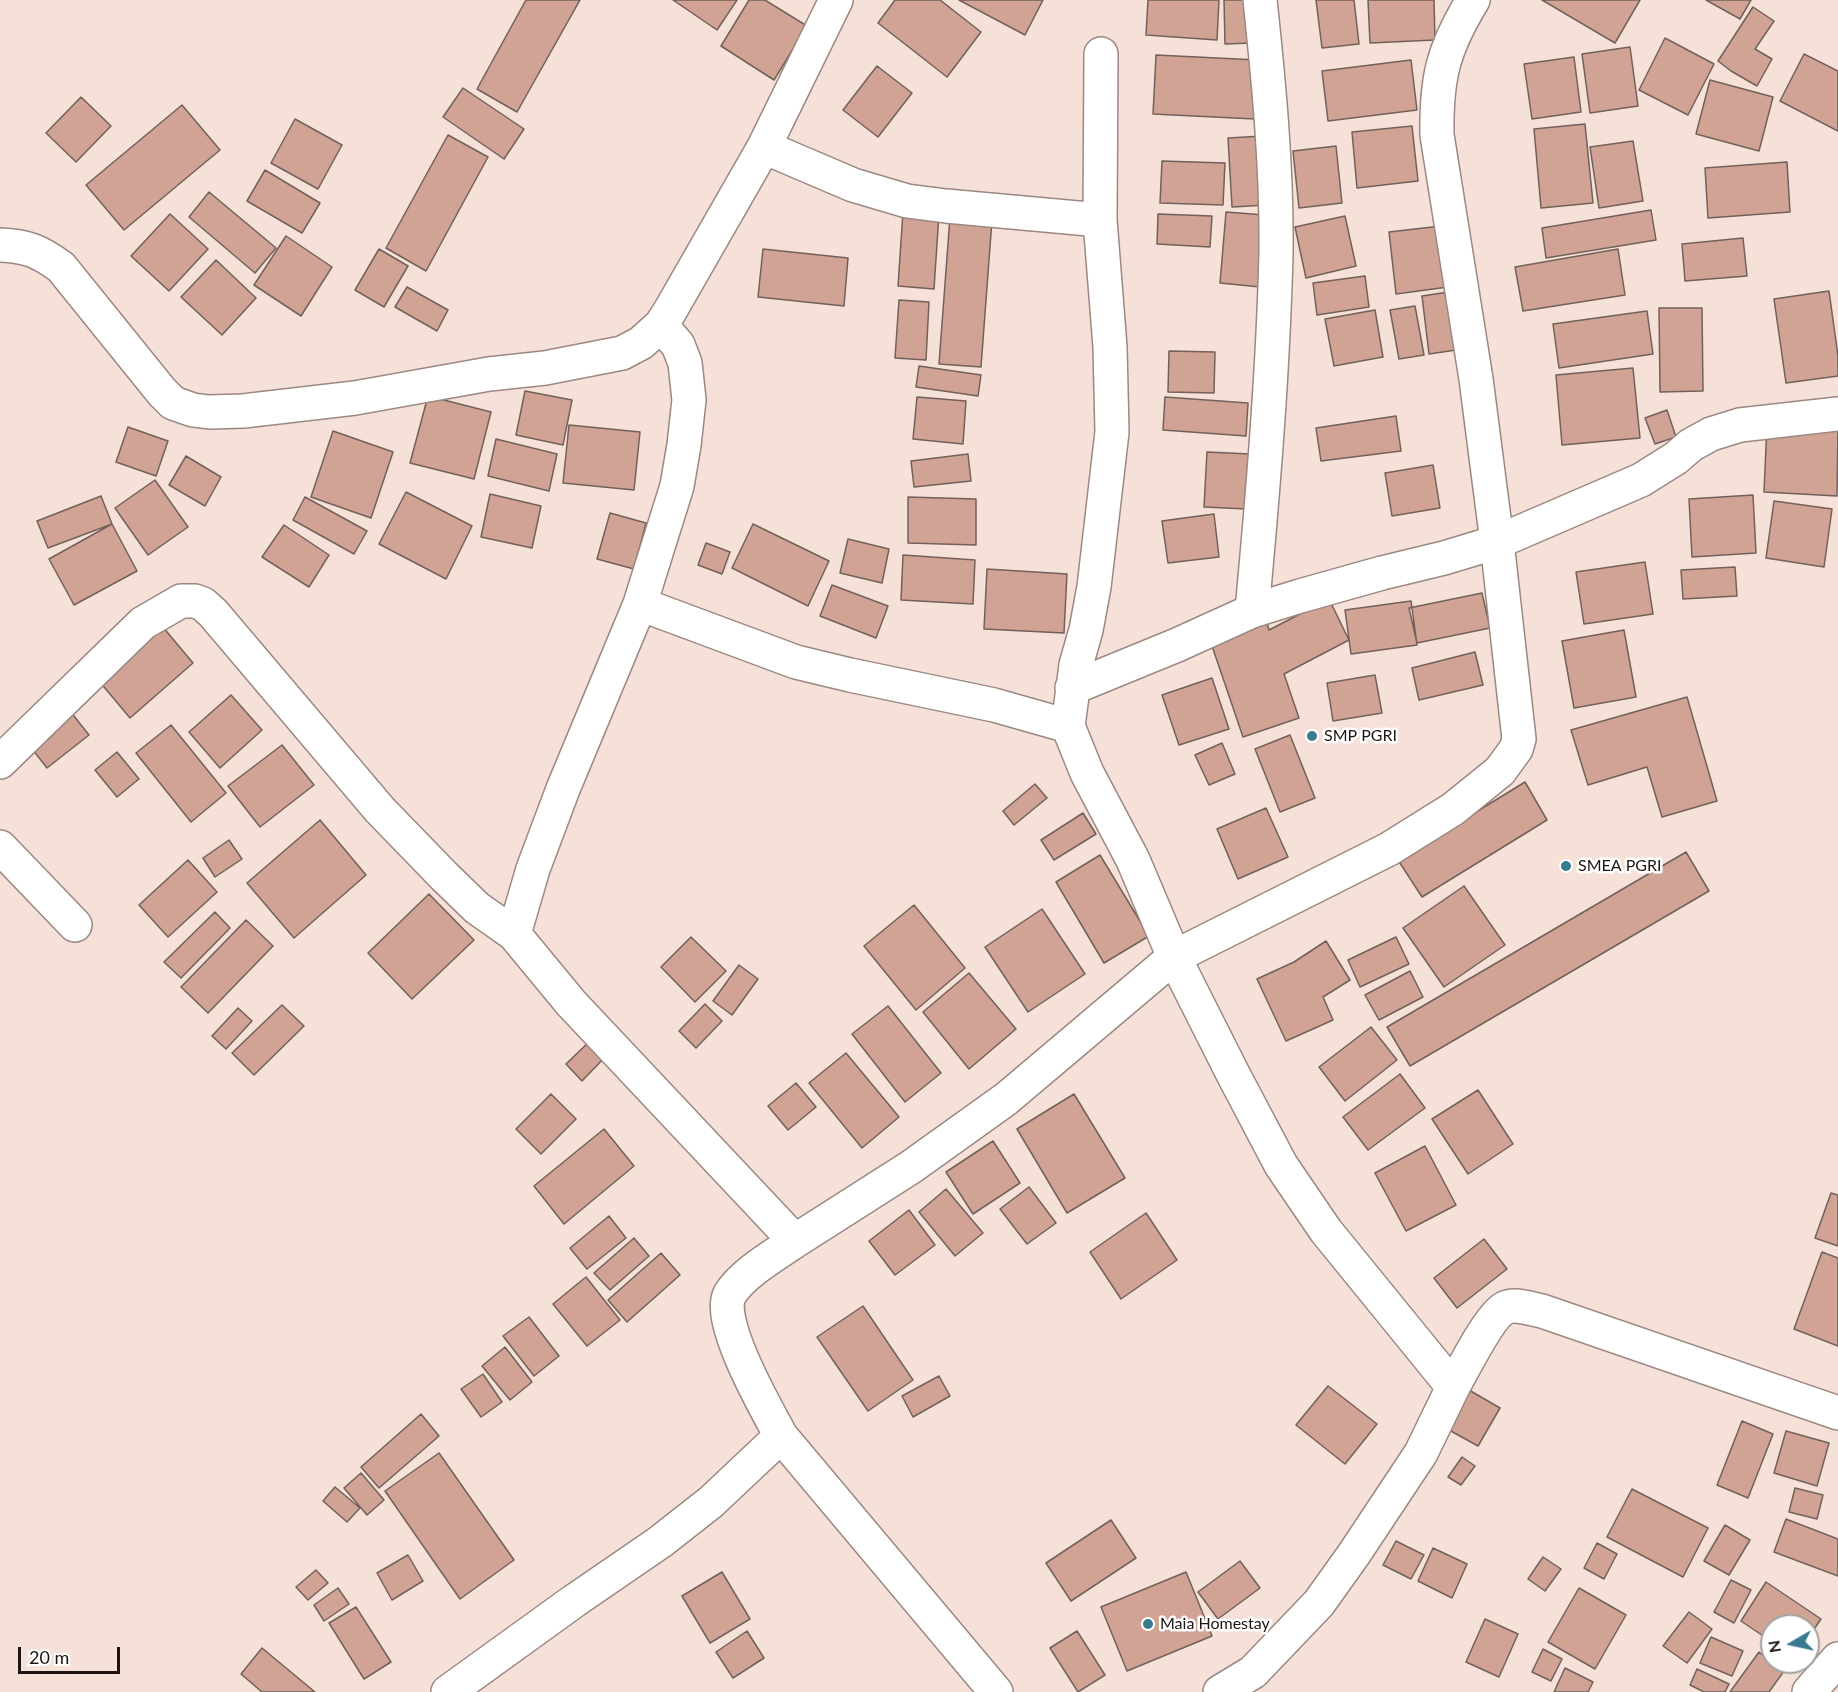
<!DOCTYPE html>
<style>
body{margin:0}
#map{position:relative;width:1838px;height:1692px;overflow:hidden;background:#f6e1d9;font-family:Lato,sans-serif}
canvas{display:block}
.north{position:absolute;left:1760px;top:1614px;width:60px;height:60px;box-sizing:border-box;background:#fff;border:2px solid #a4a1a0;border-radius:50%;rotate:261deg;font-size:16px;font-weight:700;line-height:24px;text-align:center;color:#1c1512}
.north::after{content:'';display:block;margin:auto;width:21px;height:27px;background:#3a7a8e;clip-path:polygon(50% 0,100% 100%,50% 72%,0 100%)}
.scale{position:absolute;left:18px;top:1647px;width:102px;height:27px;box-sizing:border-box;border:3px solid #1c1512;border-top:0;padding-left:8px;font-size:18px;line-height:21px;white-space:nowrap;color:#1c1512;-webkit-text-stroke:4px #fff;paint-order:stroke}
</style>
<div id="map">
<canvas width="1838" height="1692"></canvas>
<div class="north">N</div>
<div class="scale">20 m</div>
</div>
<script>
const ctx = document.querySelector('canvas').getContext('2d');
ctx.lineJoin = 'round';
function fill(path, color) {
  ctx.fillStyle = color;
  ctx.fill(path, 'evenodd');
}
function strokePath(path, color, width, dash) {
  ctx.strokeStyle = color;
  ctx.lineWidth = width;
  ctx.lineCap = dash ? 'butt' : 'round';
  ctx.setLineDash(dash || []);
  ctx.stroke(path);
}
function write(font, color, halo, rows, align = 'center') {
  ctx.font = font + ' Lato,sans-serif';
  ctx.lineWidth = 5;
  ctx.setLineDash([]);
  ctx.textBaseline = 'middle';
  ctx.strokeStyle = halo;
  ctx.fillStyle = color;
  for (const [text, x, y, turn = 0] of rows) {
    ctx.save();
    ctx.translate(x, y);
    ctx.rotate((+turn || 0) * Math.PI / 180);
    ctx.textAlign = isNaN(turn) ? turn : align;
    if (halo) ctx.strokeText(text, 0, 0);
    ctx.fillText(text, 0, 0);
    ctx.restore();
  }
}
const building = new Path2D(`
 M526,0H580L517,112L477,89Z
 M673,0H737L717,30Z
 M749,0H765L807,26L774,80L721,46Z
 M895,0H940L981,32L947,77L878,23Z
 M959,0H1043L1025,35Z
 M1148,0H1219L1217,40L1146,35Z
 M1224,0H1250L1251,43L1225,44Z
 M1316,0H1354L1359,44L1322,48Z
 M1368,0H1434L1435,40L1370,43Z
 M1542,0H1640L1615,43Z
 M1706,0H1751L1740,19Z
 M1753,7L1774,21L1755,49L1772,59L1757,86L1731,71L1718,61Z
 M1665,38L1714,64L1688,115L1639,90Z
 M1630,47L1638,106L1590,113L1582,54Z
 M1804,54L1838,71V131L1780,101Z
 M1156,55L1258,60L1255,119L1153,114Z
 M1574,57L1581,112L1532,119L1524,64Z
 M1411,60L1417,110L1328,121L1322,71Z
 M877,66L912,93L878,137L843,110Z
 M1710,80L1773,97L1759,151L1696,134Z
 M463,88L524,129L504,159L443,117Z
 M81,97L111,126L76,162L46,133Z
 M182,105L220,150L124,230L86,185Z
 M295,119L342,145L318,189L271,163Z
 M1585,124L1593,203L1541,208L1534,129Z
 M1412,126L1418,181L1357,188L1352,132Z
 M448,135L488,157L426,271L386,248Z
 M1263,136L1267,205L1232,207L1228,138Z
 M1633,141L1643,201L1599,208L1590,147Z
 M1336,146L1342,203L1299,208L1293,151Z
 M1162,161L1225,163L1223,205L1160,203Z
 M1787,162L1790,212L1708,218L1705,168Z
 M265,170L320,203L302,233L247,201Z
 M209,192L276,248L255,273L189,217Z
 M1651,210L1656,240L1546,258L1542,228Z
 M903,212L939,214L934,289L898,286Z
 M1226,212L1265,215L1260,287L1220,283Z
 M170,214L208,249L169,291L131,256Z
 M1158,214L1212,216L1210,247L1157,244Z
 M1345,216L1356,266L1306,278L1295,227Z
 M950,217L992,220L981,367L939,364Z
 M1441,226L1448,287L1396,294L1389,232Z
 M286,236L332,267L301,316L254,285Z
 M1743,238L1747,276L1685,281L1682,244Z
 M379,249L408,266L384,307L355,290Z
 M763,249L848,258L844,306L758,297Z
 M1618,249L1625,295L1523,311L1515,267Z
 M216,260L256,298L222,335L181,297Z
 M1365,276L1369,307L1317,315L1313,283Z
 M407,287L448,310L437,331L395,307Z
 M1455,291L1463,349L1429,354L1422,296Z
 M1829,291L1838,356V376L1786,383L1774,299Z
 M899,300L929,302L926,360L895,358Z
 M1415,306L1424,355L1399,359L1390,310Z
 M1659,308H1702L1703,391L1660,392Z
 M1375,310L1383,357L1334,366L1325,319Z
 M1647,311L1653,354L1559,368L1553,324Z
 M1169,351L1215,352L1214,393L1168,392Z
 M919,366L981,375L978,396L916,387Z
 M1633,368L1640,438L1562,445L1556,375Z
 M525,391L572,400L563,445L516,435Z
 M428,396L491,412L474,479L410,463Z
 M917,397L966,401L963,444L913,439Z
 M1165,397L1248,403L1246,436L1163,430Z
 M1667,410L1676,437L1655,444L1645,418Z
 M1396,416L1401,451L1321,461L1316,428Z
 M1767,424L1838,428L1837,496L1764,492Z
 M569,425L640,432L634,490L563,483Z
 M128,427L168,441L156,476L116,462Z
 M333,431L393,452L371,518L311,497Z
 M496,439L557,454L549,491L488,476Z
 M1207,452L1250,454L1246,509L1204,507Z
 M968,454L971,481L914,487L911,461Z
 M186,456L221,477L205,506L169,485Z
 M1433,465L1440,508L1392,516L1385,473Z
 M155,480L188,527L148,555L115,508Z
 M406,492L472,526L446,579L379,544Z
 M490,494L541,506L532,548L481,537Z
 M1753,495L1756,553L1692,557L1689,499Z
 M101,496L112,524L48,548L37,521Z
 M305,497L367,531L354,554L293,520Z
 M908,497L976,499V545L908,543Z
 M1774,501L1832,509L1824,567L1766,558Z
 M610,513L646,523L634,569L597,559Z
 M1214,514L1219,557L1168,563L1162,521Z
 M112,524L137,571L74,605L49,559Z
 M753,524L829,561L808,606L732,568Z
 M284,525L329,555L309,587L262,557Z
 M848,539L889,549L882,583L840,573Z
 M706,543L730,552L722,574L698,565Z
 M903,555L975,560L973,604L901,600Z
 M1645,562L1653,614L1584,624L1576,572Z
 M1735,567L1737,596L1683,599L1681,570Z
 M987,569L1067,574L1064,633L984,629Z
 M832,585L888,606L876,638L820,616Z
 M1482,593L1490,628L1417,643L1409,608Z
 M1329,599L1349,640L1284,674L1299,718L1243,737L1211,643L1267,623L1269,630Z
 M1411,601L1417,645L1351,654L1345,610Z
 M162,626L193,663L130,718L99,681Z
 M1624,630L1636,697L1574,708L1562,641Z
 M1475,652L1483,685L1419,700L1412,668Z
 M1375,675L1382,713L1333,721L1327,683Z
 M1212,678L1229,729L1179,745L1162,695Z
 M231,695L262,730L220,768L189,732Z
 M1687,697L1717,801L1662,817L1647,767L1588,785L1571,730Z
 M70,711L89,735L47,768L29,745Z
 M171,725L226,793L191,822L136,753Z
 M1290,735L1315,798L1280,812L1255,749Z
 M1222,743L1235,774L1209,785L1195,755Z
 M282,745L314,785L260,827L228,786Z
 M117,752L139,779L117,797L95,770Z
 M1525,782L1547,820L1422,897L1398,860Z
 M1035,784L1047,798L1014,825L1003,811Z
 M1266,808L1288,857L1238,879L1217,829Z
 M1083,813L1096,834L1054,860L1041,840Z
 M320,820L366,875L294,938L247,883Z
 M229,840L242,859L215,877L203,858Z
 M1686,852L1709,891L1410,1066L1387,1027Z
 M1100,855L1149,936L1104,963L1056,882Z
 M188,860L217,892L168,937L139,905Z
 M1464,886L1505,945L1444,987L1403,928Z
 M429,894L474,940L412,999L368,953Z
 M914,905L965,968L916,1010L864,946Z
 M1042,909L1085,974L1028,1012L985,947Z
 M215,912L230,928L181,978L164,962Z
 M246,920L273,946L208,1013L181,987Z
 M691,937L726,971L695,1002L661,967Z
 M1396,937L1409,964L1360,987L1348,960Z
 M1326,941L1350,980L1323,997L1333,1020L1286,1041L1257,979L1294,962Z
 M739,965L758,979L732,1015L713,1001Z
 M1410,971L1423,997L1379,1020L1365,995Z
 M969,973L1016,1029L969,1069L923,1012Z
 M705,1004L722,1021L696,1048L679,1031Z
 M282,1005L304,1026L254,1075L232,1053Z
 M888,1006L941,1073L905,1102L852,1034Z
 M238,1008L252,1021L226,1049L212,1036Z
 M1371,1027L1397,1060L1345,1101L1319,1067Z
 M592,1039L607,1055L582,1081L566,1064Z
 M846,1053L899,1117L862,1148L809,1083Z
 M1400,1074L1425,1108L1368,1150L1343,1117Z
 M796,1083L816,1107L788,1130L768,1106Z
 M1478,1090L1513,1144L1468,1174L1432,1119Z
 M551,1094L576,1119L541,1154L516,1129Z
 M1074,1094L1125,1178L1067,1213L1017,1129Z
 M604,1129L634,1166L564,1224L534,1186Z
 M993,1141L1020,1183L973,1214L946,1172Z
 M1425,1146L1456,1205L1406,1231L1375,1173Z
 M1029,1187L1056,1223L1027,1244L1000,1209Z
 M946,1189L983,1233L955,1256L919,1212Z
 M1831,1193L1838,1195V1246L1815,1238Z
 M909,1210L935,1245L895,1275L869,1241Z
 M1146,1213L1177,1260L1121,1299L1090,1252Z
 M609,1216L626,1238L587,1269L570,1248Z
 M634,1238L649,1256L610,1290L594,1273Z
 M1484,1239L1507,1269L1457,1308L1434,1278Z
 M1822,1252L1838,1258V1346L1794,1329Z
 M661,1253L680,1275L627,1322L608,1300Z
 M586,1277L620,1320L587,1346L553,1304Z
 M863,1306L913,1380L868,1411L817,1337Z
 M529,1317L559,1356L534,1376L503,1336Z
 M505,1347L532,1382L510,1400L482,1366Z
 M483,1374L502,1402L481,1417L461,1389Z
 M939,1376L950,1396L913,1417L902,1396Z
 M1328,1386L1377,1424L1345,1464L1296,1425Z
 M1462,1386L1500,1408L1478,1446L1440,1425Z
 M421,1414L439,1436L379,1488L361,1467Z
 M1742,1421L1773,1434L1748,1498L1717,1485Z
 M1786,1431L1829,1443L1817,1486L1774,1473Z
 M439,1453L514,1560L460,1599L385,1491Z
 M1462,1457L1475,1466L1461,1485L1448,1477Z
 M361,1473L384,1500L367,1515L344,1488Z
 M335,1487L360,1508L347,1522L323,1501Z
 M1795,1488L1823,1495L1817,1519L1789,1512Z
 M1632,1489L1708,1528L1683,1577L1607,1537Z
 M1786,1519L1838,1539V1576L1774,1552Z
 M1111,1520L1136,1558L1071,1601L1046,1563Z
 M1725,1525L1750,1540L1729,1575L1704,1561Z
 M1396,1541L1424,1555L1411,1579L1383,1565Z
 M1597,1543L1617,1554L1604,1579L1584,1568Z
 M1433,1548L1467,1564L1452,1598L1418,1581Z
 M408,1555L423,1581L392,1600L377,1573Z
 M1543,1557L1561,1569L1545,1591L1528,1579Z
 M1240,1561L1260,1588L1218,1619L1198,1592Z
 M316,1570L328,1583L308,1600L296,1587Z
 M722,1572L750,1619L710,1643L682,1596Z
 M1186,1572L1212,1636L1127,1671L1101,1607Z
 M1731,1580L1751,1590L1734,1623L1714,1612Z
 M1766,1582L1821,1619L1808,1638V1626H1772V1642L1741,1621Z
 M338,1588L349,1604L324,1621L314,1605Z
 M1579,1588L1626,1615L1595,1669L1548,1642Z
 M356,1607L391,1662L364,1679L329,1623Z
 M1689,1612L1712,1629L1687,1663L1663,1646Z
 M1485,1619L1518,1634L1499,1677L1466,1662Z
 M747,1631L764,1658L733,1678L716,1652Z
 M1077,1631L1105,1675L1078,1692L1050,1648Z
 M1711,1637L1743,1651L1732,1676L1700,1663Z
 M262,1648L315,1692H262L241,1674Z
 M1543,1649L1562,1659L1551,1681L1532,1672Z
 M1759,1652L1784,1671L1769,1692H1730Z
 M1565,1668L1593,1682L1588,1692H1554Z
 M1697,1669L1729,1684L1725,1692H1704L1690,1685Z`);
const minor = new Path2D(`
 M1101,54L1100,220L1110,347L1112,432L1094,587L1086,630L1076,665L1068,726L1087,773L1133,860L1174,957L1233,1074L1281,1165L1326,1231L1453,1387L1421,1453L1354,1554L1319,1603L1253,1672L1220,1692
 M764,147L853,185L907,201L946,206L1100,220
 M0,245C27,246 39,251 61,267L162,392L173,403L193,410L209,412L243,411L355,398L489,374L545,368L622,353L641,343L661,325L670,311L764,147L836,0
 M640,604L796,662L850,675L994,705L1068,726
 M1252,611C1263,492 1273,373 1276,253C1277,169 1269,84 1260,0
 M1072,688L1177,645L1252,611L1300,596L1382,573L1444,558L1497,542L1641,480L1676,458L1691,445L1711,434L1740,425L1838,414
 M0,762L143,623L181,601H195L203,604L213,613L380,810L444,876L477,908L514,934L571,1003L795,1241C775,1255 743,1273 730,1294C715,1320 767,1410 781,1436L996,1692
 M0,847L75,925
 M514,934L533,869L563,789L640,604L677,486L684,445L689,400L685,363L678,345L661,325
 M795,1241L911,1167L1006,1099L1174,957L1389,849L1453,809L1500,771L1516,749L1519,739L1497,542L1476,379L1437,135C1436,78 1443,49 1473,0
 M1453,1387C1462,1371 1490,1315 1505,1308C1515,1303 1531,1309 1542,1311L1838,1413
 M448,1692L574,1601L660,1542L711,1502L781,1436
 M1809,1692L1838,1659`);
const markers = [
 [1312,736,6,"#3a7a8e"],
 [1566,866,6,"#3a7a8e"],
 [1148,1624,6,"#3a7a8e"]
];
const poiNames = [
 ["SMP PGRI",1324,736],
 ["SMEA PGRI",1578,866],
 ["Maia Homestay",1160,1624]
];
fill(building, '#d0a394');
strokePath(building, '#72605a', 1.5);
strokePath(minor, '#9b8881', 36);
strokePath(minor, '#fff', 33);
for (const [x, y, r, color] of markers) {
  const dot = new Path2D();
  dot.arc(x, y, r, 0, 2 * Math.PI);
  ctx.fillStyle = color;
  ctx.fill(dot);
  strokePath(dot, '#fff', 2);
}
write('16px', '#1c1512', '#fff', poiNames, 'left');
</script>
